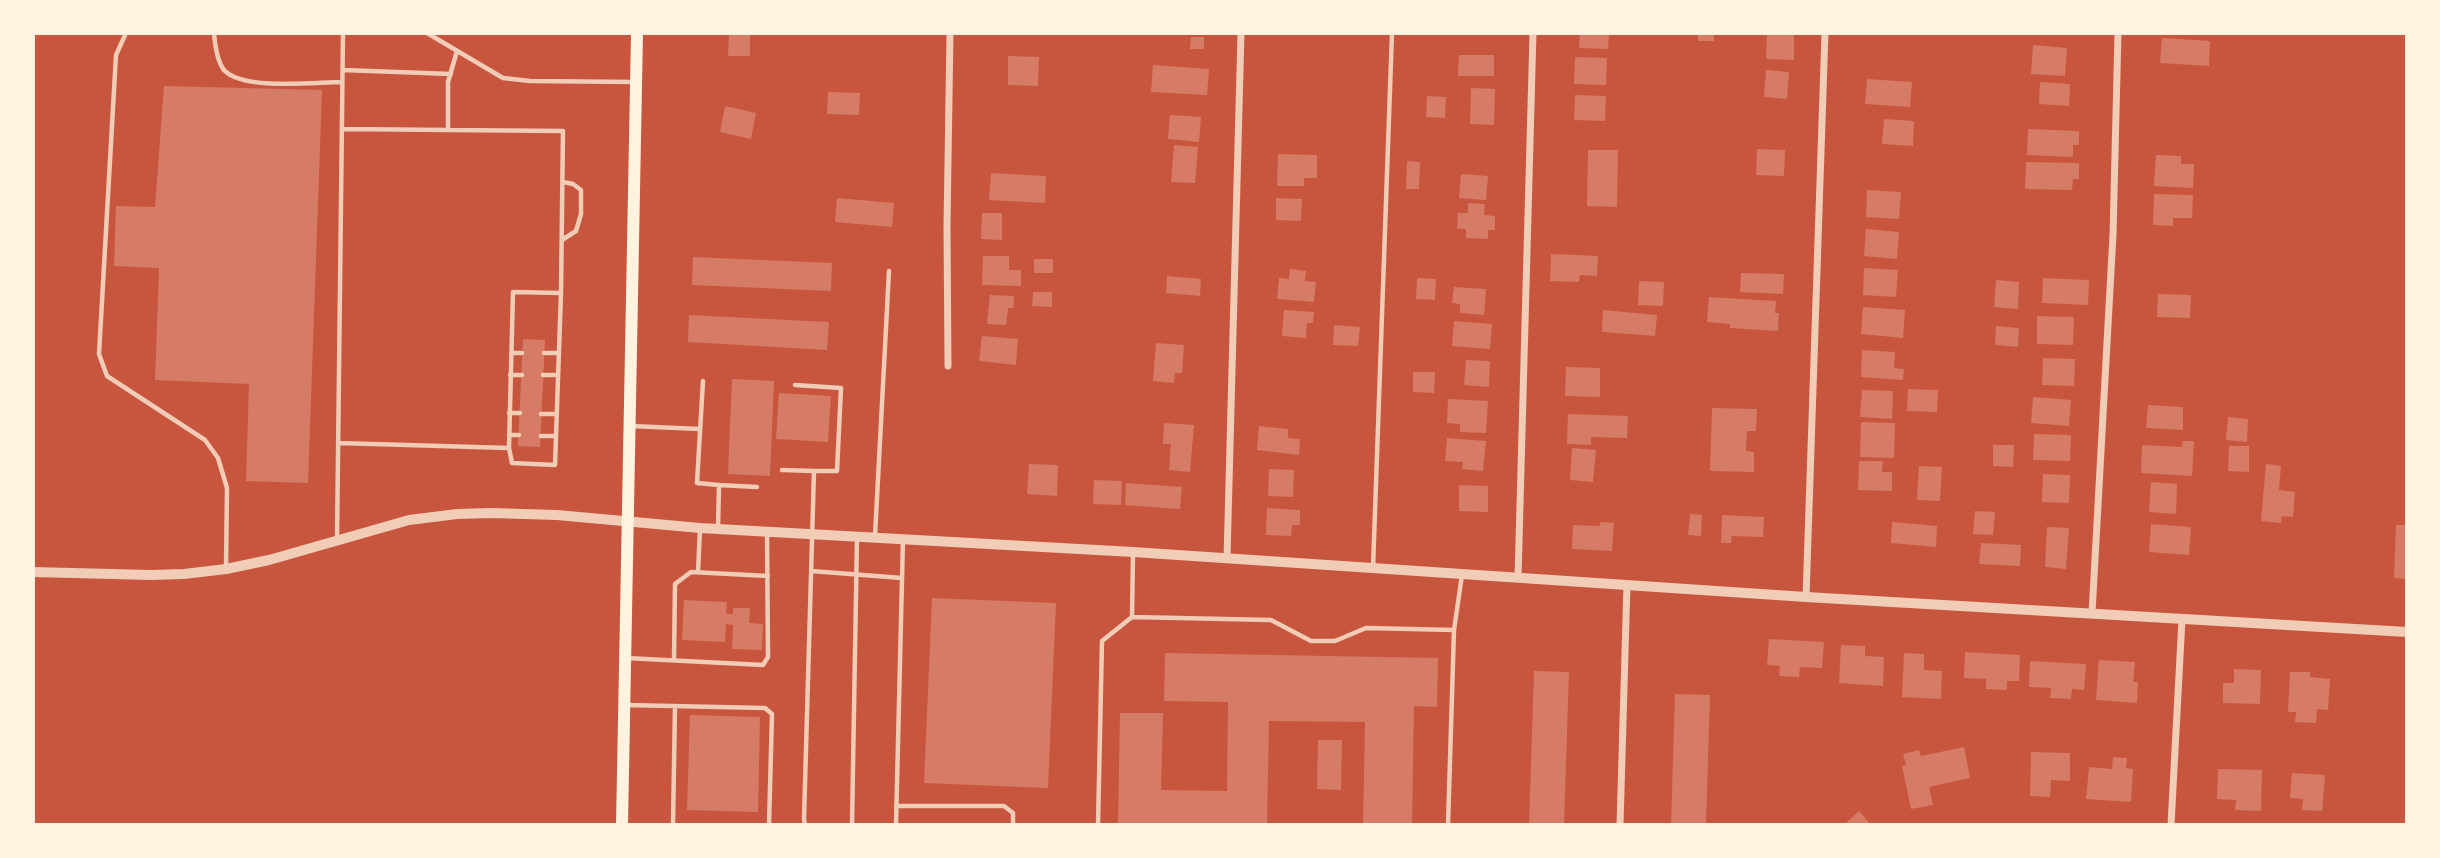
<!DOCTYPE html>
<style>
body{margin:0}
#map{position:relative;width:2440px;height:858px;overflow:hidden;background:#c8553d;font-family:"PT Sans",sans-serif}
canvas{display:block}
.frame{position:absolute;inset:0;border:35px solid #fff3e0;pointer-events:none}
</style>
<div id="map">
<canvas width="2440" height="858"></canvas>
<div class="frame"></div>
</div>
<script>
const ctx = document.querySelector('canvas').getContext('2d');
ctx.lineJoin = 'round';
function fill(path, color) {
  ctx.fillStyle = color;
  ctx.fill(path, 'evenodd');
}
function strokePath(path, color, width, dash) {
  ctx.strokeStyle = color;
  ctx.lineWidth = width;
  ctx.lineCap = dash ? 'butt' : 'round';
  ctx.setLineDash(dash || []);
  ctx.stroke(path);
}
const building = new Path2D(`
 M729,33H750V56H728Z
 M1580,33H1609L1608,49L1579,48Z
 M1698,33H1714V41H1698Z
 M1767,33H1794V60L1766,59Z
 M1191,37H1204V49H1190Z
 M2162,38L2210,41L2209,66L2160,63Z
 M2033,45L2067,48L2065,76L2031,74Z
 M1459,55H1494V76H1458Z
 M1008,56L1039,57L1038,86L1008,85Z
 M1575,57L1607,58L1606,85L1574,84Z
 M1153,65L1209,69L1207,95L1151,92Z
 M1766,70L1789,72L1787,99L1764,97Z
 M1867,79L1912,82L1910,107L1865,104Z
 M2040,82L2070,84L2069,106L2039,104Z
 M164,86L322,90L308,483L246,481L249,384L155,380L159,268L114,266L116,206L155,207Z
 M1471,88L1495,89L1494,125L1470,124Z
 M828,92L860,93L859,115L827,114Z
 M1575,95L1606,96L1605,121L1574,120Z
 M1427,96L1446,97L1445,118L1426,117Z
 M725,106L756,113L751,139L720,132Z
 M1170,115L1201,117L1199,142L1168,139Z
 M1884,119L1914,121L1913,146L1882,144Z
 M2028,129L2079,131V145H2073V157L2027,155Z
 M1174,145L1198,147L1195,183L1171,182Z
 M1757,149L1785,150L1784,176L1756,175Z
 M1588,150H1618L1617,207L1587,206Z
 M1278,154L1317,155V178H1304V186H1277Z
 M2156,155L2181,156V164H2194L2193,188L2154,186Z
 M1407,161L1420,162L1419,189H1406Z
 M2026,162L2079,163V179H2073L2072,190L2025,189Z
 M991,173L1046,176L1045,203L989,200Z
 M1461,174L1488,176L1486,200L1459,198Z
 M1867,190L1901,192L1899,219L1866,217Z
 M2154,194L2193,195L2192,218H2173V226L2153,225Z
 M837,198L894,203L892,227L835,222Z
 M1276,198L1302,199L1301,221L1276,220Z
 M1468,203L1485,204L1484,215L1495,216V230H1488V239L1466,238V229H1457L1458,213H1468Z
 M982,213H1002V240L981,239Z
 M1866,229L1899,232L1897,259L1864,256Z
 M1551,254L1598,256L1597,276L1580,275L1579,282L1550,281Z
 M983,256H1009V270H1021V286L982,285Z
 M693,257L832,263L831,291L692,285Z
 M1034,259H1053V273H1034Z
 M1864,268L1898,270L1896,297L1863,295Z
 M1290,269L1306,271L1305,281L1316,282L1314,302L1277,299L1279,278L1289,279Z
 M1741,273L1784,274L1783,294L1740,292Z
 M1167,276L1201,279L1200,296L1166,293Z
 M1417,278L1436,279L1435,300L1416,299Z
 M2043,278L2089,280L2088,305L2042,303Z
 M1996,280L2019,282L2018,309L1994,307Z
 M1639,281L1664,282L1663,306L1638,305Z
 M1454,287L1486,289L1484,315L1460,313V304L1452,303Z
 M1033,292H1052V307L1032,306Z
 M2158,294L2191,295L2190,318L2157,317Z
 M990,295L1014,296L1013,308H1008L1006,325L987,324Z
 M1709,297L1776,301L1775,313H1779L1778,331L1730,328V324L1707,322Z
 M1863,307L1905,310L1903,338L1861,334Z
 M1284,310L1314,312L1313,323H1307L1306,338L1282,336Z
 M1603,310L1657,315L1655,336L1602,332Z
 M689,315L829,322L827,350L688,342Z
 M2037,316L2074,317L2073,345L2037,344Z
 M1454,321L1492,324L1490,349L1452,346Z
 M1334,325L1360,327L1358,346L1333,345Z
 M1996,326L2019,328L2018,347L1995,345Z
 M982,336L1018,339L1016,365L979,361Z
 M523,339L545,340L540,447L518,446Z
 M1156,343L1184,345L1182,373H1175L1174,383L1153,381Z
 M1862,350L1895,352L1894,368L1904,369L1903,380L1861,377Z
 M2043,358L2075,359L2074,386L2042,385Z
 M1466,360L1490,361L1489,387L1464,385Z
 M1566,367L1600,368V397L1565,396Z
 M1413,372H1435L1434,393L1413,392Z
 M732,379L774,381L770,476L728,474Z
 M1908,389L1938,390L1937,412L1907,411Z
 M1862,390L1893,391L1892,419L1860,417Z
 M779,393L831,396L828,442L776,439Z
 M2033,397L2071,400L2069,426L2031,423Z
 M1448,399L1488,401L1486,433L1460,432V424L1447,423Z
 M2148,405L2183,407V430L2146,428Z
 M1712,408L1757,409L1756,431H1747L1746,451L1754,452V472L1710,471Z
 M1568,414L1628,416L1627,438L1591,437V445L1567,444Z
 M2228,417L2248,419L2247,442L2226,440Z
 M1861,422L1895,423L1894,458L1860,457Z
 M1164,423L1194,425L1190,472L1169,470L1171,444H1163Z
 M1259,426L1288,429V438L1300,439L1299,455L1257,450Z
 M2034,434L2071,435L2070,461L2033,460Z
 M1447,438L1486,441L1483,471L1462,469L1463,462L1445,461Z
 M2183,441H2194L2192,476L2141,473L2142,445L2182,447Z
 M1993,445H2014L2013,467L1993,466Z
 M2229,446H2249V472L2228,471Z
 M1572,448L1596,450L1593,482L1570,480Z
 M1859,461H1883L1882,472H1892V491L1858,490Z
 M1029,464L1058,465L1057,496L1027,494Z
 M2266,464L2281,466L2279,490L2295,492L2293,517L2282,516L2281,523L2261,521Z
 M1919,466L1942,467L1940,501L1917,500Z
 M1269,469L1294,470L1293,497L1268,496Z
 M2043,474L2070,475L2069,503L2042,502Z
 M1094,480L1122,481L1121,505L1093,504Z
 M2151,482L2177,484L2176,514L2149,512Z
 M1126,483L1182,487L1180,509L1125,505Z
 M1459,485L1488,486V512L1459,511Z
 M1267,508L1300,510V525H1292L1291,536L1266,535Z
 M1975,511L1995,512L1993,535L1973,534Z
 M1690,514L1702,515L1701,536L1688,535Z
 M1722,515L1764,517L1763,537L1732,536L1731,543H1721Z
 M1600,522L1614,523L1612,551L1572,549L1573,525L1600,526Z
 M1892,522L1937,526L1936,547L1891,543Z
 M2151,524L2191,527L2189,555L2149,552Z
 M2396,525H2407V579L2394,578Z
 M2047,527L2069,528L2066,569L2045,567Z
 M1981,543L2021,545L2020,566L1979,564Z
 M932,598L1056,603L1048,788L924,783Z
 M684,600L727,602L726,614H733V608H750L749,623L763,624L762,650L732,649L733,625L726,624L725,642L682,640Z
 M1769,639L1824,642L1822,668L1800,667L1799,677L1779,676L1780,666L1767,665Z
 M1841,645L1865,646V656L1884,657L1883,686L1839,683Z
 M1965,652L2020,655L2019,681H2007V690L1986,689V679L1964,678Z
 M1165,653L1438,658L1437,707L1414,706L1412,825H1363L1365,722L1269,721L1267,825H1118L1120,713H1163L1161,790L1227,791L1228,702L1164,701Z
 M1904,653L1924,654V670L1942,671L1941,699L1902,697Z
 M2099,660L2135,662L2133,682H2138L2137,703L2096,700Z
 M2030,661L2086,664L2084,690L2072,689L2071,699L2050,698L2051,688L2029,687Z
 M2234,669L2261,670L2260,704L2223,703V683H2234Z
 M1534,671L1569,672L1564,825H1529Z
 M2290,672H2310V677L2330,679L2328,710L2317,709L2316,723L2295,722L2296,712H2288Z
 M1675,694L1710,695L1706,825H1671Z
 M690,715L760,717L758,812L687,810Z
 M1318,740H1342L1341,790L1317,789Z
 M1964,747L1970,778L1929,787L1933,805L1911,809L1902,766L1906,765L1903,754L1919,750L1921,756Z
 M2031,752L2070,753V781L2051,780L2050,797L2030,796Z
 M2113,757L2127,758L2126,768L2133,769L2131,802L2086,799L2089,767L2112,769Z
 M2218,769L2262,770L2261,811L2235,810L2236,800L2217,799Z
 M2292,773L2325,775L2322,811L2302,810L2303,799L2290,798Z
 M1859,811L1871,825H1844Z`);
const service = new Path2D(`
 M126,33L116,55L99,354L107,376L205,440L218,458L227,488L226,568
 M214,33C215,45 217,61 224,70C243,91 315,82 342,82
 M427,33L503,78L530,81L635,82
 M343,70L451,74
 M342,129L448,130V82L457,51
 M562,240L576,231L581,214V190L573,184L563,182
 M511,353H522
 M544,353H559
 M510,375H522
 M543,375H558
 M703,381L697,483L719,485
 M795,385L841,388L837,471H814L804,819L805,825
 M509,413H520
 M541,414H557
 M631,426L700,429
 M509,435H519
 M541,436H556
 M338,443L509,448L513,292L561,293L563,131L448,130
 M509,448L512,463L555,465L561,293
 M782,470L814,471
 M718,528L719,485L757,487
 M875,536L889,271
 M337,540L343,33
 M1133,553L1132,617L1271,620L1311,641H1335L1366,628L1454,630
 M1373,568L1392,33
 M811,571L902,578
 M698,572L700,529
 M626,658L763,665L768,657L767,532
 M674,660L675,584L691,572L768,576
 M625,705L765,708L772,714L769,825
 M896,806H1004L1013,813V825
 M673,825L675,706
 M852,825L857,537
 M896,825L903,539
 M1098,825L1102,641L1132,617
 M1448,825L1454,630L1462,575`);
const minor = new Path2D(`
 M948,366L947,226L950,33
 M1227,558L1241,33
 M1518,578L1533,33
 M1806,597L1825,33
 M2092,613L2113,235L2118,33
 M1620,825L1627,584
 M2171,825L2182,619`);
const tertiary = new Path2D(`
 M33,572L151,575L184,574L226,569L269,560L409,520L457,514L491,513L557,515L700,528L1133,552L1806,597L2407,632`);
const secondary = new Path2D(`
 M622,825L637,33`);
fill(building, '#d67c66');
strokePath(service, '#f1ccb7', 4.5);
strokePath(minor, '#f1ccb7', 7);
strokePath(tertiary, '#f1ccb7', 10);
strokePath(secondary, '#fff3e0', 12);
</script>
